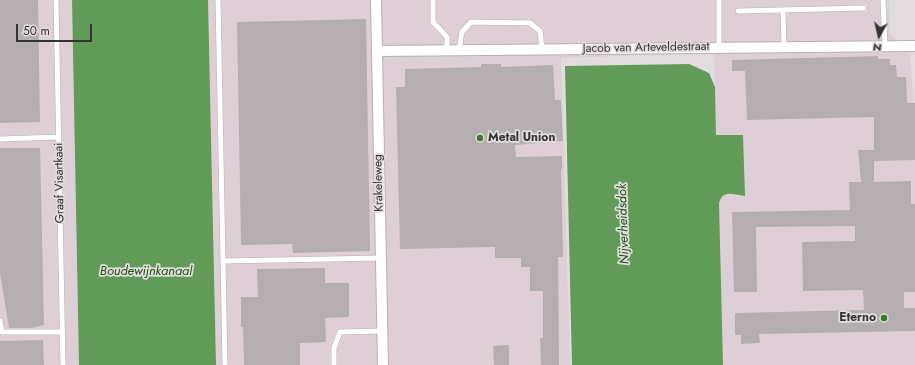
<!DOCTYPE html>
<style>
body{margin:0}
#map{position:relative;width:915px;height:365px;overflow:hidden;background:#e3dcdf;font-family:Jost,sans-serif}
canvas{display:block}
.north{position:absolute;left:859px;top:16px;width:40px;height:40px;-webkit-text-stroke:3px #e3dcdf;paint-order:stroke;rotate:188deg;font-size:11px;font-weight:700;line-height:16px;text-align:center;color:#363335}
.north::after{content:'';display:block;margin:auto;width:14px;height:18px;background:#363335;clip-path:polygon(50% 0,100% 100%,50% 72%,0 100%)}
.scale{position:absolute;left:16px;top:24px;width:76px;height:18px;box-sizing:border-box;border:2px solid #363335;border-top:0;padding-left:5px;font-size:12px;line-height:14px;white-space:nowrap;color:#363335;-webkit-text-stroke:3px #e3dcdf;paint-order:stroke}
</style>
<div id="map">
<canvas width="915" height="365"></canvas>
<div class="north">N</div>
<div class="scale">50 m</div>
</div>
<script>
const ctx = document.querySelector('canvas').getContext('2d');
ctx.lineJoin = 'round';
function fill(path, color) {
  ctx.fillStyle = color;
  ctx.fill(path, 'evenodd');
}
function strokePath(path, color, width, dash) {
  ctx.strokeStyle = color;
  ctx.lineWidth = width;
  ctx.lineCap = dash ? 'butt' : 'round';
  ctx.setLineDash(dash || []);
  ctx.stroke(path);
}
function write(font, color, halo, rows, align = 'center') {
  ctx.font = font + ' Jost,sans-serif';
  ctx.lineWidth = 3.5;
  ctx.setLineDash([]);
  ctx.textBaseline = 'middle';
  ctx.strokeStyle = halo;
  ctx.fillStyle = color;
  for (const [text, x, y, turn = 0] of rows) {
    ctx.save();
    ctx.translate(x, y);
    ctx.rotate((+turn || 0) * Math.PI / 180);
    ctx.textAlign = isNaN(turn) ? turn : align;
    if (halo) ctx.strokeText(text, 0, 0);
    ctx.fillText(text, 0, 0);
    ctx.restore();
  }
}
const built = new Path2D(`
 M0,0H72L79,365H0Z
 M208,0H889L890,34L910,55L915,115V365H722L714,53L561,58L570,365H216Z`);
const water = new Path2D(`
 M72,0H208L216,365H79Z
 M689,64L709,73L715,87L716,135H743L745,196C734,195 723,189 719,203L723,365H572L565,66Z`);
const building = new Path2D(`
 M0,0H38L40,122L0,123Z
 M366,19L370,251L293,253L292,244L241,245L237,22Z
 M878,56V59H890V65H896L897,77H906L907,103H915V160L874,161V182L911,181V204H915V292H904V308H915V331L759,334L760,343L741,344V335H735V313L864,310L863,290L803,291L802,242L855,241V226L756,227L757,292H734L732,212L850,210L849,182H861L858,150H874V117L747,120L745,71H732V60Z
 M481,64H501V67L553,65L555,100H561L563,141L515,145L516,157L562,156V169H561L563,257H558L559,365H541L540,338H543V291H530V267H521V258H495V247L400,249L396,87H405V69L481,67Z
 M0,148H40L44,325L32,328H9L0,273Z
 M325,268V283H349V317L325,318L326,342L300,343V365H244L243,327H241V297H258L257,269Z
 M43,340L44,365H0V341Z
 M509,345V365H494L493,346Z`);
const service = new Path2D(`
 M56,0L63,365
 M218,0L225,365
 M433,0V22L447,37V50
 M719,0V48
 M883,0L885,46
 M783,10L784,47
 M738,11L864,8
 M459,50L462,32L471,22L530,23L540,31L542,49
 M0,139L59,137
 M223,261L381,258
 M0,321L2,332H62
 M334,365V348L340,332L382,331`);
const minor = new Path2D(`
 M376,0L383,365
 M377,51L915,46`);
const markers = [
 [480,138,4,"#337e26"],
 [884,318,4,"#337e26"]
];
const streetNames = [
 ["Jacob van Arteveldestraat",646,48,-1],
 ["Graaf Visartkaai",60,183,-91],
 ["Krakeleweg",379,183,-91]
];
const poiNames = [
 ["Metal Union",488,138],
 ["Eterno",876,318,"right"]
];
const waterNames = [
 ["Nijverheidsdok",624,224,-92],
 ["Boudewijnkanaal",146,272]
];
fill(built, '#decfd6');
fill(water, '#619b57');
fill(building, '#b4aeb1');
strokePath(service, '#b7b1b4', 6);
strokePath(minor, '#b7b1b4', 12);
strokePath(service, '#fff', 5);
strokePath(minor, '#fff', 10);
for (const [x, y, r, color] of markers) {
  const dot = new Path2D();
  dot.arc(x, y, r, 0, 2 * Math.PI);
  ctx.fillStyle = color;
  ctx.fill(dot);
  strokePath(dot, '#e3dcdf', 1.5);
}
write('12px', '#363335', '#e3dcdf', streetNames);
write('bold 12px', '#363335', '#e3dcdf', poiNames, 'left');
write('italic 13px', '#19540e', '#e3dcdf', waterNames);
</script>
